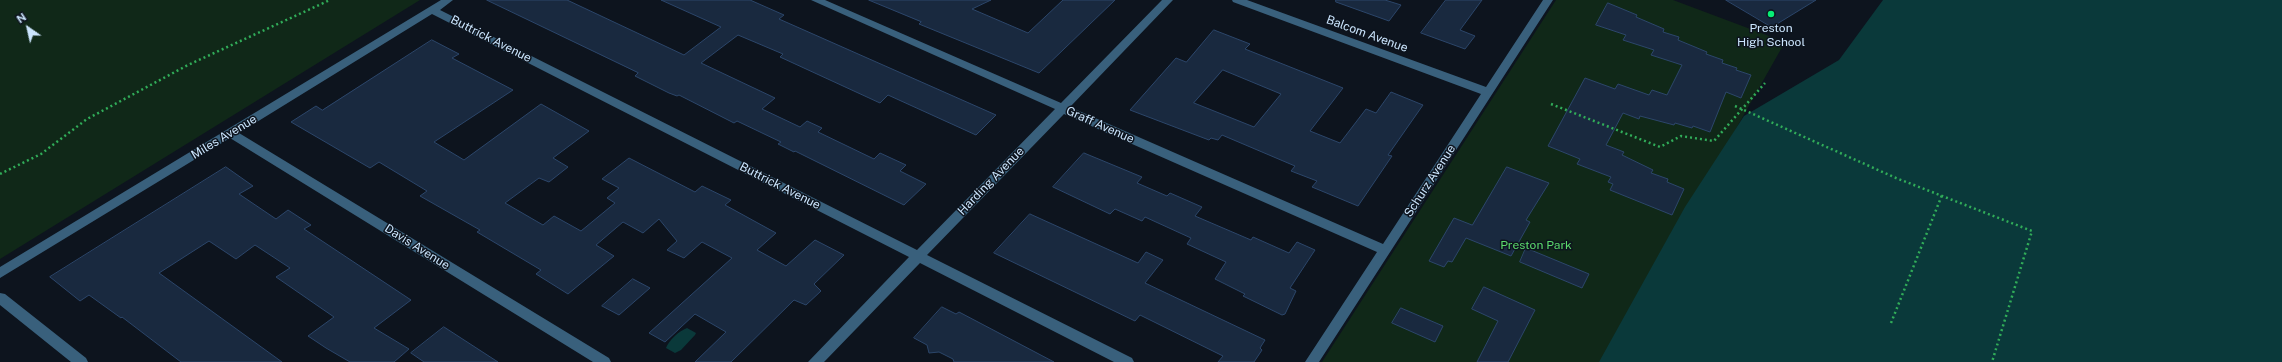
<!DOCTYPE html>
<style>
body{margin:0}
#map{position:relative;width:2282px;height:362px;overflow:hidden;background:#0d141e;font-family:"Public Sans",sans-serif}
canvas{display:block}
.north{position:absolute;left:8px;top:8px;width:40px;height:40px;-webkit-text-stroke:3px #0d141e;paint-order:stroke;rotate:326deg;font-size:11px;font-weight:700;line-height:16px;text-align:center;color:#cbe5fd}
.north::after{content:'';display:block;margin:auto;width:14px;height:18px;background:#cbe5fd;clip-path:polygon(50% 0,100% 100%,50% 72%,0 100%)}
</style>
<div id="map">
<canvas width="2282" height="362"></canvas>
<div class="north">N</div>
</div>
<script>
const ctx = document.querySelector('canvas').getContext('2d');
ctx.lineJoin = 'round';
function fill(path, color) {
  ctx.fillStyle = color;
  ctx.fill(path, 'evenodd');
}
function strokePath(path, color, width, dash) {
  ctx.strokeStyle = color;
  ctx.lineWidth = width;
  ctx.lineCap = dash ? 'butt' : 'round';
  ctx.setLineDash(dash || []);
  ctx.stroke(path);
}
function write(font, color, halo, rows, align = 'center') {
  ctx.font = font + ' "Public Sans",sans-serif';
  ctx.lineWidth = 3;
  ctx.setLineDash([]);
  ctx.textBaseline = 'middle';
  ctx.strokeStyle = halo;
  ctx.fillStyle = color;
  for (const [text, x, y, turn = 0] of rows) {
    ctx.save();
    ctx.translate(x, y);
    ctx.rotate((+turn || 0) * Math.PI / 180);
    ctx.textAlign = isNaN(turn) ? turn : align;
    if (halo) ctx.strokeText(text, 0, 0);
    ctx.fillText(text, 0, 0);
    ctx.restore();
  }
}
const green = new Path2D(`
 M0,0H420L0,259Z
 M1556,0H1673L1785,42L1604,362H1322Z`);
const water = new Path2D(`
 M1883,0H2282V362H1599L1685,207L1744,116L1839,60Z
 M687,328L696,333L695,335L681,350L675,353L666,348C669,340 679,331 687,328Z`);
const building = new Path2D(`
 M487,0H567L684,55L721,27L661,0H750L784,15L779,19L996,115L976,135L888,95L880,103L780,57L783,54L738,35L701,63L775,98L762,109L800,127L807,121L822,128L818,132L874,159L880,153L906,165L900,171L926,184L904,205L795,151L794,152L778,144L781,142L737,121L734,123L679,95L677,96L669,93L635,76L638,73Z
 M869,0H991L972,9L1028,33L1063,0H1115L1039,73L919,24L921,22Z
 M1336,0H1385L1401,5L1389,21L1336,2Z
 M1446,0H1482L1460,30L1475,36L1465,49L1421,33Z
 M1726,0H1816L1772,27Z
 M1608,3L1637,15L1636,17L1664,29L1663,32L1679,37L1678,40L1707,52L1706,54L1723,60L1722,63L1737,68L1736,70L1751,75L1741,98L1726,92L1710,132L1693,126L1692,128L1675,123L1674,125L1640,116L1639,119L1623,113L1606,145L1624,152L1622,155L1653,170L1651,173L1668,179L1667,182L1684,189L1672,215L1610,190L1613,184L1608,182L1611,177L1577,164L1580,159L1548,146L1585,78L1615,89L1618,84L1649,95L1652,90L1667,95L1682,65L1651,55L1654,50L1623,40L1626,35L1596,25Z
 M1214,30L1250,44L1245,49L1343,88L1310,131L1340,143L1366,109L1376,113L1391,92L1423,105L1388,155L1392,156L1358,206L1312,187L1317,181L1291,171L1295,166L1222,135L1218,140L1211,138L1209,140L1130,110L1176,58L1186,62ZM1223,70L1281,94L1254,127L1194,103Z
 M432,40L459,54L452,58L513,90L434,142L464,160L541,104L589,131L553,158L568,167L549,182L539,178L505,203L543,225L554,216L581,231L615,203L607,198L619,188L602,179L629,158L695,192L702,186L731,200L725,205L776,233L757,250L786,266L815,240L844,255L814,284L821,291L806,305L794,300L731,362H695L726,332L695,314L665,342L649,333L732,258L702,242L684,258L667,250L677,241L659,219L643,233L623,222L596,245L614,256L568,294L536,274L541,270L477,232L480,230L420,196L427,191L379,162L370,168L291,122L316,106L322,110Z
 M1084,153L1142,177L1137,183L1167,196L1170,193L1202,207L1195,216L1251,240L1253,237L1289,253L1297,242L1315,250L1290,288L1296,291L1285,314L1282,315L1243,296L1245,294L1215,279L1226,262L1187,244L1191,238L1145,217L1142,221L1115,209L1110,214L1053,187Z
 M226,167L253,186L239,194L276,219L288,210L311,225L304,229L411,300L374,328L409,349L394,362H350L326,348L308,336L334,317L276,277L290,268L255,245L236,259L209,241L159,273L282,362H181L122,317L121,318L89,295L80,301L50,277Z
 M1507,167L1549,183L1526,220L1530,222L1511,256L1466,238L1452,262L1448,261L1444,267L1429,261L1454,218L1472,225Z
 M1030,214L1138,263L1146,252L1163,260L1145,283L1265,340L1260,348L1262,350L1254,362H1218L1223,356L1140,315L1135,321L994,253Z
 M1526,248L1589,274L1582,288L1520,262Z
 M633,279L650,288L619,315L602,306Z
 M1484,287L1535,310L1508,362H1477L1498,321L1472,309Z
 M942,307L956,314L959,312L1054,362H954L953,359L939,352L929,353L927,345L914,338Z
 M1401,308L1443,326L1435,342L1392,323Z
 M444,327L498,362H424L411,353Z`);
const path = new Path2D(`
 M1551,104L1660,147L1681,136L1714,141L1765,83
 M1735,106L1896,178L2032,231L1992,362
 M0,174L41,154L87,119L188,65L330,0
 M1891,323L1942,195`);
const minor = new Path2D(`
 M441,0H453L440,10L917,250L1055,109L811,0H825L1061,103L1162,0H1173L1070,107L1383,244L1481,94L1233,2L1232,0H1247L1486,87L1543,0H1553L1319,362H1305L1377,252L1064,114L927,255L1132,358L1134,362H1114L920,263L824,362H808L909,257L432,14L239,133L609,358L611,362H593L230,138L0,278V267Z
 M0,293L5,294L86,358L88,362H71L0,305Z`);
const markers = [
 [1771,14,4,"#07ee76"]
];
const poiNames = [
 ["Preston",1771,28],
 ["High School",1771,42]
];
const streetNames = [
 ["Balcom Avenue",1367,34,20],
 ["Buttrick Avenue",491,39,27],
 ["Graff Avenue",1100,125,24],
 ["Miles Avenue",224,137,-31],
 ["Harding Avenue",991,181,-46],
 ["Schurz Avenue",1430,181,-57],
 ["Buttrick Avenue",780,186,27],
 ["Davis Avenue",417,247,32]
];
const parkNames = [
 ["Preston Park",1536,245]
];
fill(green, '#102818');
fill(water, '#0a393a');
fill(building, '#19293f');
strokePath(building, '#2c466a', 1);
strokePath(path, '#31ac59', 2.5, [2, 3]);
fill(minor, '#39607c');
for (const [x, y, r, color] of markers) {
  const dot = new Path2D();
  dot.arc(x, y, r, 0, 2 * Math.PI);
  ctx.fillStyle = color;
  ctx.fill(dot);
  strokePath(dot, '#0d141e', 1.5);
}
write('12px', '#cbe5fd', '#0d141e', poiNames);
write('12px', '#cbe5fd', '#0d141e', streetNames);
write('12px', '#5bda6b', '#0d141e', parkNames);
</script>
